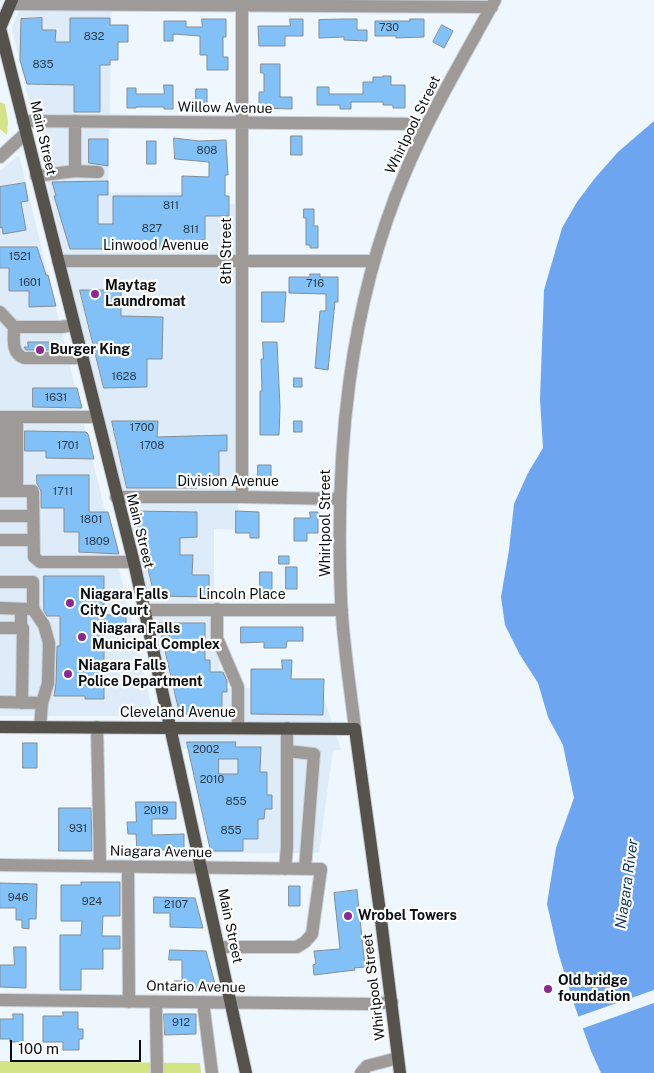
<!DOCTYPE html>
<style>
body{margin:0}
#map{position:relative;width:654px;height:1073px;overflow:hidden;background:#eef6fe;font-family:"Public Sans",sans-serif}
canvas{display:block}
.scale{position:absolute;left:10px;top:1040px;width:131px;height:22px;box-sizing:border-box;border:2px solid #0b0e11;border-top:0;padding-left:6px;font-size:15px;line-height:18px;white-space:nowrap;color:#0b0e11;-webkit-text-stroke:4px #fff;paint-order:stroke}
</style>
<div id="map">
<canvas width="654" height="1073"></canvas>
<div class="scale">100 m</div>
</div>
<script>
const ctx = document.querySelector('canvas').getContext('2d');
ctx.lineJoin = 'round';
function fill(path, color) {
  ctx.fillStyle = color;
  ctx.fill(path, 'evenodd');
}
function strokePath(path, color, width, dash) {
  ctx.strokeStyle = color;
  ctx.lineWidth = width;
  ctx.lineCap = dash ? 'butt' : 'round';
  ctx.setLineDash(dash || []);
  ctx.stroke(path);
}
function write(font, color, halo, rows, align = 'center') {
  ctx.font = font + ' "Public Sans",sans-serif';
  ctx.lineWidth = 4.5;
  ctx.setLineDash([]);
  ctx.textBaseline = 'middle';
  ctx.strokeStyle = halo;
  ctx.fillStyle = color;
  for (const [text, x, y, turn = 0] of rows) {
    ctx.save();
    ctx.translate(x, y);
    ctx.rotate((+turn || 0) * Math.PI / 180);
    ctx.textAlign = isNaN(turn) ? turn : align;
    if (halo) ctx.strokeText(text, 0, 0);
    ctx.fillText(text, 0, 0);
    ctx.restore();
  }
}
const built = new Path2D(`
 M24,0H112L108,193L195,192L196,204H239L238,530L214,529V628L223,688L321,689L341,750H333L319,853H210L187,749L177,748L12,28Z
 M19,155L119,569L153,712L151,716H0V171Z`);
const green = new Path2D(`
 M0,102L5,104L8,122L7,135L0,129Z
 M0,1061L200,1063L201,1073H0Z`);
const water = new Path2D(`
 M654,121V1073H601L591,1051L574,1004L558,952L547,904L556,848L574,798L563,745L548,717L538,683L520,655L505,625L501,597L509,550L514,504L528,473L543,448L540,399L544,290L562,228L577,202L595,178L618,152Z`);
const pier = new Path2D(`
 M654,990V1003L581,1029L577,1017Z`);
const building = new Path2D(`
 M42,18V30H56L55,42H70V18H110V25H128V42H118V60H110V65H100V112H74V85L27,84L20,60L21,19Z
 M202,19H226V37H223V57H228V70H207V55H200V36L173,34V41H164V21H186V27H202Z
 M290,19H303V36H285V46H259L258,26H290Z
 M344,19H357V30H367V41L344,40V37L319,38V20Z
 M410,19H424V37L396,38V36H375V21H410Z
 M442,25L453,31L444,48L433,42Z
 M261,64H280V97H292V109L259,108V92H264V73H261Z
 M383,76H391V85H405V108H393V105H383V102H351V109H340V105H317V87H329V94H363V82H373V77H383Z
 M164,85H173V109H164V107H136V108H127V88H136V94H164Z
 M196,89H207V109H196Z
 M291,136H302V155H291Z
 M174,138L199,141L226,140L228,175H225V196H229V216H205V240H197V249H70L54,196H56L52,182L108,181V195H98V224H113V196H182V176L209,177V162L175,159Z
 M89,139H108V166L89,163Z
 M147,141H156V164H147Z
 M25,183L28,201L21,202L26,230L3,234L2,227L0,228V187Z
 M304,209H314V226H318V248H310V245H306V218H304Z
 M0,247H37L46,275H48L56,306L29,307V291H9V268H0Z
 M310,274H320V277H338V302H335L328,370L315,368L320,311H326V294L289,293V277H310Z
 M80,290H121V316L163,317L162,359H147V387L104,388Z
 M262,292H286L284,322H262Z
 M28,342H49V345H58L57,350H26L24,347H28Z
 M263,342H277L280,407L279,435H260V391H262L261,359H263Z
 M294,378H302V387H294Z
 M33,388H77L82,408L33,407Z
 M112,421H158L157,437L227,435V451H219V478H197V488H127Z
 M294,421H302V432H294Z
 M25,431L86,432L88,434L94,459L46,458V451H25Z
 M258,465H271V484H258Z
 M37,475H89V512H108L119,554L79,552V532H64V508H41V491L37,484Z
 M134,511L197,512V537L180,538V555H193L192,575H209V597L155,596Z
 M236,511L259,512V538H250V533H236Z
 M310,512H318V533H307V541H294V518H310Z
 M279,556H289V564H279Z
 M286,567H297V589H286Z
 M260,572H272V592H260Z
 M44,576H104V615H126V628H104V699H85V696H54L56,683L57,646H60V616H47L44,611Z
 M159,623H205V660H210V672H223L227,681V692H222V714H180Z
 M241,627H303V641H287L286,648H264V642L241,643Z
 M282,660H292L291,679H324L323,715L251,714V669H282Z
 M187,742H236L235,747H261L260,772H267V795H272V809H265L264,819H258V839H243V851H211ZM219,759H238V774H219Z
 M23,743H37V768H23Z
 M136,802H176V819H152V835L184,834V850H137L136,834H128L127,822H136Z
 M59,808H91L92,851H59Z
 M81,882H120V916H103L102,936H120V949H103V969H81V990H60V935H81L82,921H61V885H81Z
 M0,883L37,884L36,919H29V929L22,928V920H16V908H0Z
 M289,886H300V906H289Z
 M357,890L365,967L354,968L355,970L314,975L313,965L316,964L314,951L340,949L334,893Z
 M154,897L195,898L203,928L170,927V913H154Z
 M14,947H26V988L0,987V965H14Z
 M170,950L206,951L217,991L174,990V981H182V960H169Z
 M63,1012H78V1029H83V1039H79V1050H63V1042H43V1016H63Z
 M13,1014H23V1042H10V1039H0V1019H13Z
 M164,1014H196V1034L165,1035Z`);
const minor = new Path2D(`
 M11,4L492,7
 M242,6V497
 M23,121L427,124
 M75,121V171
 M0,157L26,133
 M36,176L75,171L98,172
 M58,261H374
 M0,312L14,327H61L74,325
 M14,327C14,339 11,353 24,358H82
 M0,417H97
 M17,417V484
 M0,491H33L34,557L40,562H133
 M6,491V417
 M116,497H242L340,499
 M0,516H33
 M0,540H33
 M0,582H33V609
 M0,608L27,609
 M33,609L44,625L49,643L48,683L42,703L40,727
 M217,609V638L238,687V728
 M143,610H342
 M0,628H21V609
 M21,628H23L22,703
 M0,702L42,703
 M97,727L100,866
 M355,729C350,686 343,643 341,600C335,455 348,307 405,173C430,113 464,57 495,0
 M287,751L314,754L305,869
 M0,865L321,869L312,934L305,942L297,947H219
 M128,867L129,1002
 M285,869L287,847V728
 M0,1000L372,1004L392,1002
 M156,1002L157,1073
 M203,1002L212,1073
 M361,1073L367,1066L398,1058`);
const major = new Path2D(`
 M12,0L0,28L135,567L246,1073
 M0,727L355,729L380,912L400,1073`);
const markers = [
 [95,294,5,"#8c288f"],
 [40,350,5,"#8c288f"],
 [70,603,5,"#8c288f"],
 [82,637,5,"#8c288f"],
 [68,674,5,"#8c288f"],
 [348,916,5,"#8c288f"],
 [548,989,5,"#8c288f"]
];
const numberNames = [
 ["730",389,28],
 ["832",94,37],
 ["835",43,65],
 ["808",207,151],
 ["811",171,206],
 ["827",152,229],
 ["811",191,230],
 ["1521",20,257],
 ["1601",30,283],
 ["716",315,284],
 ["1628",124,377],
 ["1631",56,398],
 ["1700",142,428],
 ["1701",68,446],
 ["1708",152,446],
 ["1711",63,492],
 ["1801",91,520],
 ["1809",97,542],
 ["2002",206,750],
 ["2010",212,780],
 ["855",236,802],
 ["2019",156,811],
 ["931",78,829],
 ["855",231,831],
 ["946",18,898],
 ["924",92,902],
 ["2107",176,905],
 ["912",181,1023]
];
const streetNames = [
 ["Willow Avenue",225,108,1],
 ["Whirlpool Street",413,125,-64],
 ["Main Street",43,138,77],
 ["Linwood Avenue",156,246],
 ["8th Street",227,251,-90],
 ["Division Avenue",228,482],
 ["Whirlpool Street",326,523,-90],
 ["Main Street",140,531,76],
 ["Lincoln Place",242,595],
 ["Cleveland Avenue",178,713],
 ["Niagara Avenue",161,852,1],
 ["Main Street",230,926,78],
 ["Ontario Avenue",196,987,1],
 ["Whirlpool Street",374,987,-97]
];
const poiNames = [
 ["Maytag",105,286],
 ["Laundromat",105,302],
 ["Burger King",50,350],
 ["Niagara Falls",80,595],
 ["City Court",80,611],
 ["Niagara Falls",92,629],
 ["Municipal Complex",92,645],
 ["Niagara Falls",78,666],
 ["Police Department",78,682],
 ["Wrobel Towers",358,916],
 ["Old bridge",558,981],
 ["foundation",558,997]
];
const waterNames = [
 ["Niagara River",627,884,-82]
];
fill(built, '#deecfa');
fill(green, '#d5e387');
fill(water, '#6da5f1');
fill(pier, '#eef6fe');
fill(building, '#82c1f7');
strokePath(building, '#858d94', 1);
strokePath(minor, '#cad1d8', 14);
strokePath(major, '#cad1d8', 14);
strokePath(minor, '#9d9a97', 12);
strokePath(major, '#55514b', 12);
for (const [x, y, r, color] of markers) {
  const dot = new Path2D();
  dot.arc(x, y, r, 0, 2 * Math.PI);
  ctx.fillStyle = color;
  ctx.fill(dot);
  strokePath(dot, '#fff', 2);
}
write('11px', '#293b4a', null, numberNames);
write('14px', '#0b0e11', '#fff', streetNames);
write('bold 14px', '#0b0e11', '#fff', poiNames, 'left');
write('italic 15px', '#123767', '#fff', waterNames);
</script>
